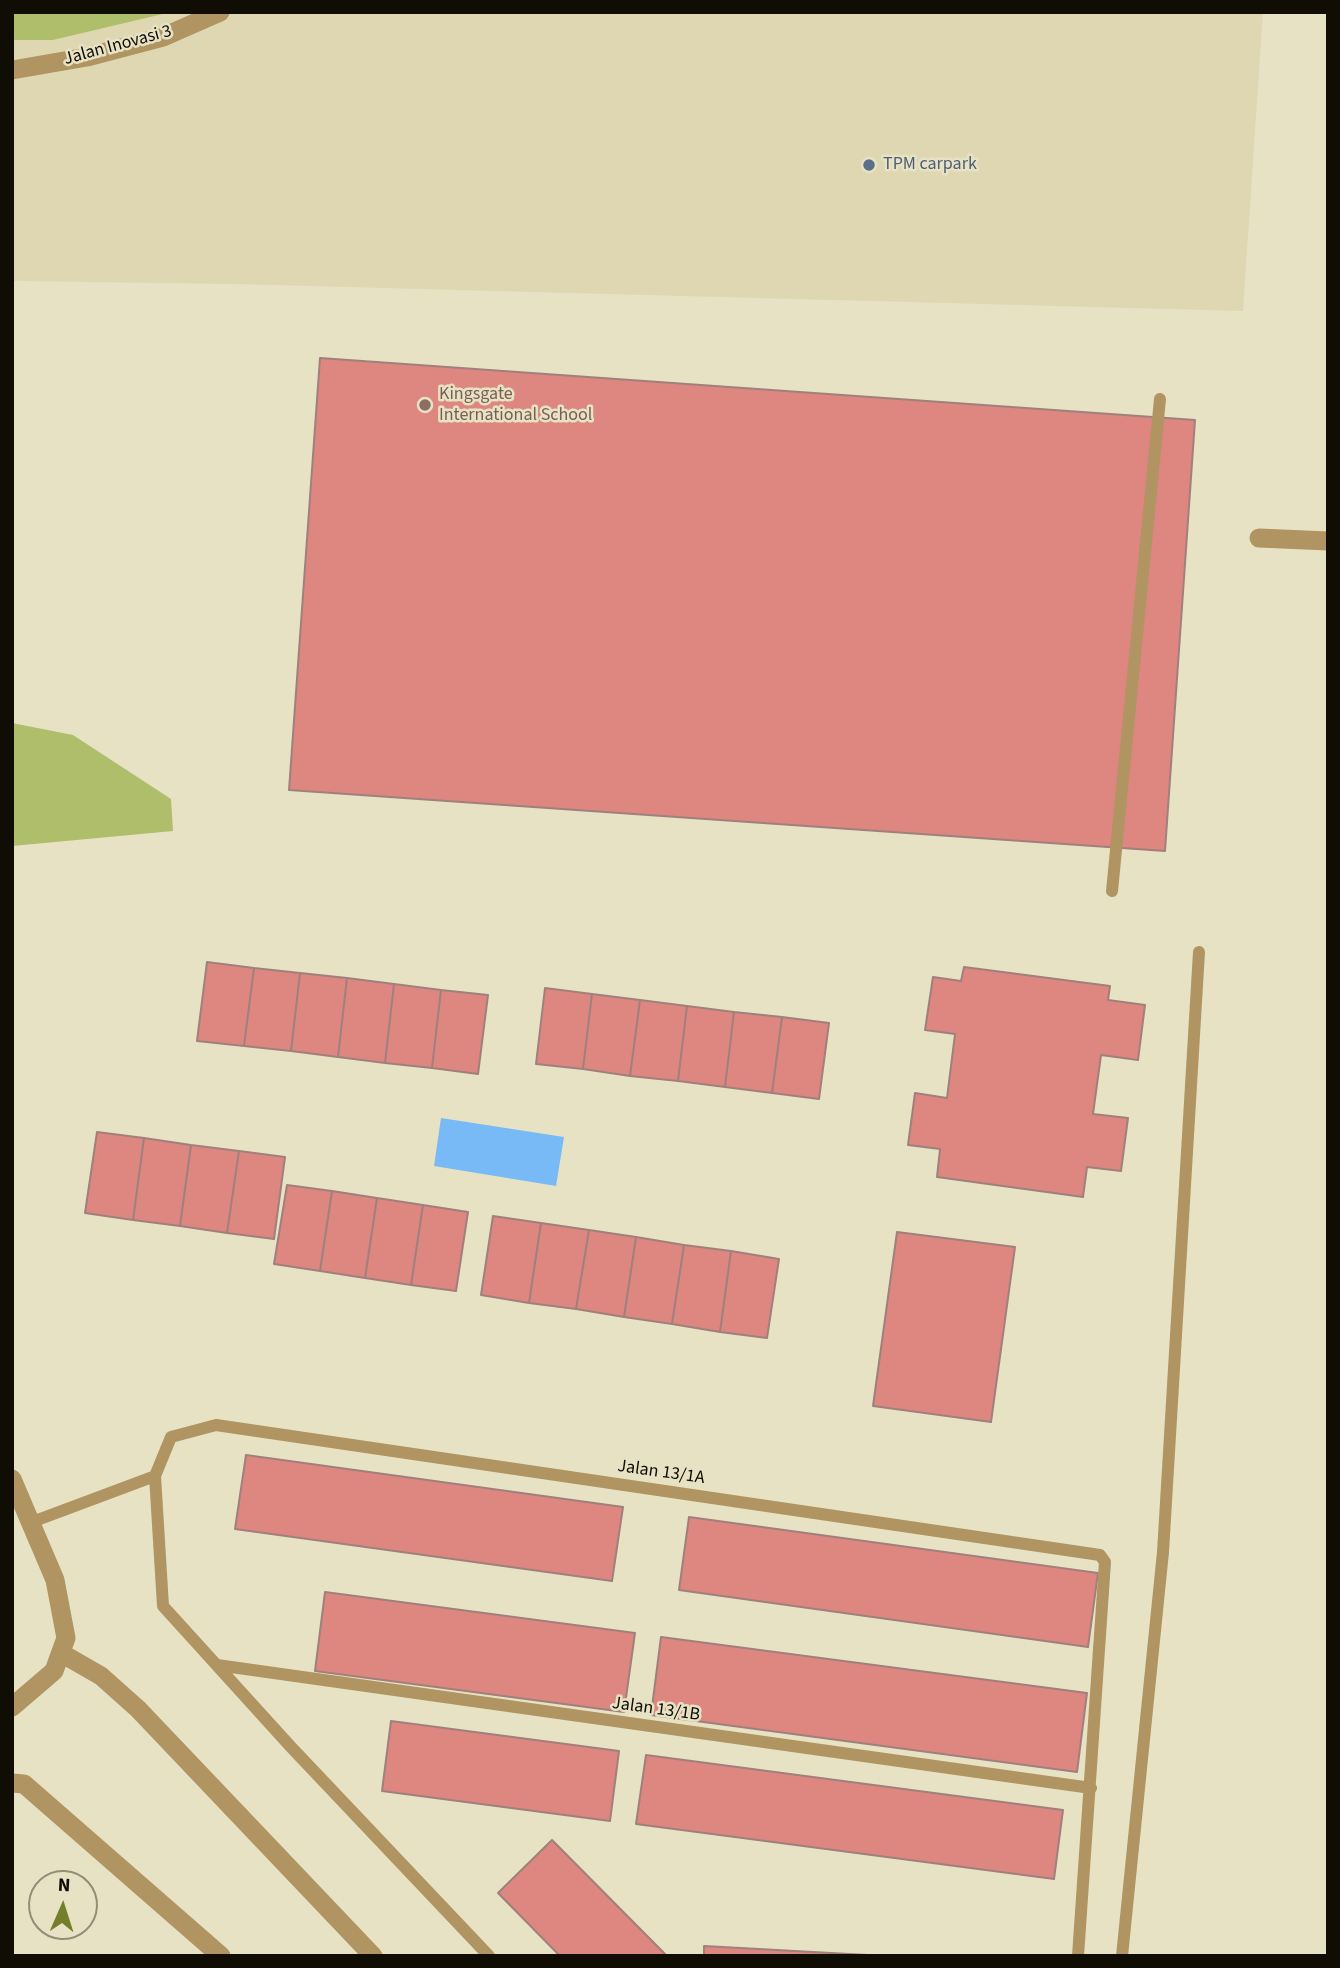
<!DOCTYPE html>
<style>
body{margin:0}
#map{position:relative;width:1340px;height:1968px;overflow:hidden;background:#e8e2c5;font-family:"Source Sans 3",sans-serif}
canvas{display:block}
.frame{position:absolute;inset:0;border:14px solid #0f0d04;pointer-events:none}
.north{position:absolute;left:28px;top:1870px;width:70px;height:70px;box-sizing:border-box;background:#e8e2c5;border:2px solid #918d78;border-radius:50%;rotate:3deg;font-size:19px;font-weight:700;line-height:28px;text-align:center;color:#0f0d04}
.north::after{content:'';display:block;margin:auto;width:24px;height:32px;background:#747f2c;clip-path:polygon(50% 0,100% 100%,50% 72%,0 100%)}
</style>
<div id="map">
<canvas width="1340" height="1968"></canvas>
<div class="frame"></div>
<div class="north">N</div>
</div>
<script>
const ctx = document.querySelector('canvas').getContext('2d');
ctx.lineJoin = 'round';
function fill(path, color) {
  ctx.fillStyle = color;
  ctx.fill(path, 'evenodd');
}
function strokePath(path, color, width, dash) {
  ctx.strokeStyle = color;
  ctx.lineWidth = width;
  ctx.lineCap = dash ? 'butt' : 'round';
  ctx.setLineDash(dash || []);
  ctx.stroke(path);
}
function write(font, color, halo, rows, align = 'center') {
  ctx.font = font + ' "Source Sans 3",sans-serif';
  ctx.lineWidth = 5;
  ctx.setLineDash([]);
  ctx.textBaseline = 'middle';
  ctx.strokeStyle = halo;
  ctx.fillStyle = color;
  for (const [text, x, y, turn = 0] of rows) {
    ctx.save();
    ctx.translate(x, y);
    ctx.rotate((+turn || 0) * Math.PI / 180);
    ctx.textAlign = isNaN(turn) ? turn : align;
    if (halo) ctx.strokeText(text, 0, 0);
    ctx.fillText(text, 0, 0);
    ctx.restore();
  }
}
const built = new Path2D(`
 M12,12H1263L1243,311L233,284L12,281Z`);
const forest = new Path2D(`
 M12,12H171L53,40H12Z
 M12,723L73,735L171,799L173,831L12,846Z`);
const water = new Path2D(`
 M441,1118L564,1137L556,1186L434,1166Z`);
const building = new Path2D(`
 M320,358L1195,420L1165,851L289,790Z
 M207,962L254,968L244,1046L197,1041Z
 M964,967L1110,986L1108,1000L1145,1005L1138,1060L1101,1055L1093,1114L1128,1118L1121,1171L1087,1167L1083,1197L937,1177L940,1149L908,1145L915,1093L947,1098L955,1034L925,1030L933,977L961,981Z
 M254,968L300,973L291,1051L244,1046Z
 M300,973L347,978L338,1057L291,1051Z
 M347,978L394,984L385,1063L338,1057Z
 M394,984L441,990L432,1068L385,1063Z
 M545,988L592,994L583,1069L536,1064Z
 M441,990L488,995L478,1074L432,1068Z
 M592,994L640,1000L630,1076L583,1069Z
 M640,1000L687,1006L678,1081L630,1076Z
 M687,1006L734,1012L725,1087L678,1081Z
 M734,1012L782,1017L772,1093L725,1087Z
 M782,1017L829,1023L819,1099L772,1093Z
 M97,1132L144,1138L133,1220L85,1213Z
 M144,1138L191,1145L180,1226L133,1220Z
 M191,1145L239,1151L227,1233L180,1226Z
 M239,1151L285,1157L274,1239L227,1233Z
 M287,1185L332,1191L320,1271L274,1264Z
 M332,1191L377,1198L365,1278L320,1271Z
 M377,1198L423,1205L411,1285L365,1278Z
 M423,1205L468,1212L456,1291L411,1285Z
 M493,1216L541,1223L529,1303L481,1295Z
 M541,1223L589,1230L576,1309L529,1303Z
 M589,1230L636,1237L624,1317L576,1309Z
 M897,1232L1015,1247L991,1422L873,1406Z
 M636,1237L684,1245L672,1324L624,1317Z
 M684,1245L731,1251L720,1332L672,1324Z
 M731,1251L779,1259L767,1338L720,1332Z
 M246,1455L623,1507L612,1581L235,1529Z
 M689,1517L1098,1573L1088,1647L679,1590Z
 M325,1592L635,1633L624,1712L315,1671Z
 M661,1637L1087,1693L1077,1772L651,1715Z
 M391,1721L619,1751L610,1821L382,1791Z
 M646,1755L1063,1810L1054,1879L636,1824Z
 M552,1840L667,1956H560L498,1893Z
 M704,1946L886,1956H704Z`);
const service = new Path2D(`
 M1112,891L1160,399
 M32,1522L155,1476
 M217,1665L1091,1788
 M489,1956L291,1747L163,1606L155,1476L171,1437L216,1425L1100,1555L1105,1562L1078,1956
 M1122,1956L1163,1552L1199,952`);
const minor = new Path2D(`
 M12,70L87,57L163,37L220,12
 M1259,538L1328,541
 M12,1479L55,1580L66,1638L54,1671L12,1707
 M61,1653L101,1676L138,1709L373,1956
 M12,1783L24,1784L221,1956`);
const markers = [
 [869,165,7,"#5c6f8a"],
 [425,405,7,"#8d6e63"]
];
const streetNames = [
 ["Jalan Inovasi 3",118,46,-15],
 ["Jalan 13/1A",661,1473,8],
 ["Jalan 13/1B",656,1710,8]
];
const serviceNames = [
 ["TPM carpark",883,165]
];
const educationNames = [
 ["Kingsgate",439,395],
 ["International School",439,416]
];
fill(built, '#dfd7b2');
fill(forest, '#aebe6b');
fill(water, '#78baf5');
fill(building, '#de8680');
strokePath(building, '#9f807d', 2);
strokePath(service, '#b09461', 12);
strokePath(minor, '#b09461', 19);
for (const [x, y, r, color] of markers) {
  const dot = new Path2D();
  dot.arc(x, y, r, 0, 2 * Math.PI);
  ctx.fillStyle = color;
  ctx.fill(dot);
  strokePath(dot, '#e8e2c5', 2.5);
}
write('18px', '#0f0d04', '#e8e2c5', streetNames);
write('18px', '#4e5e75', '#e8e2c5', serviceNames, 'left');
write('18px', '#785e54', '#e8e2c5', educationNames, 'left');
</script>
